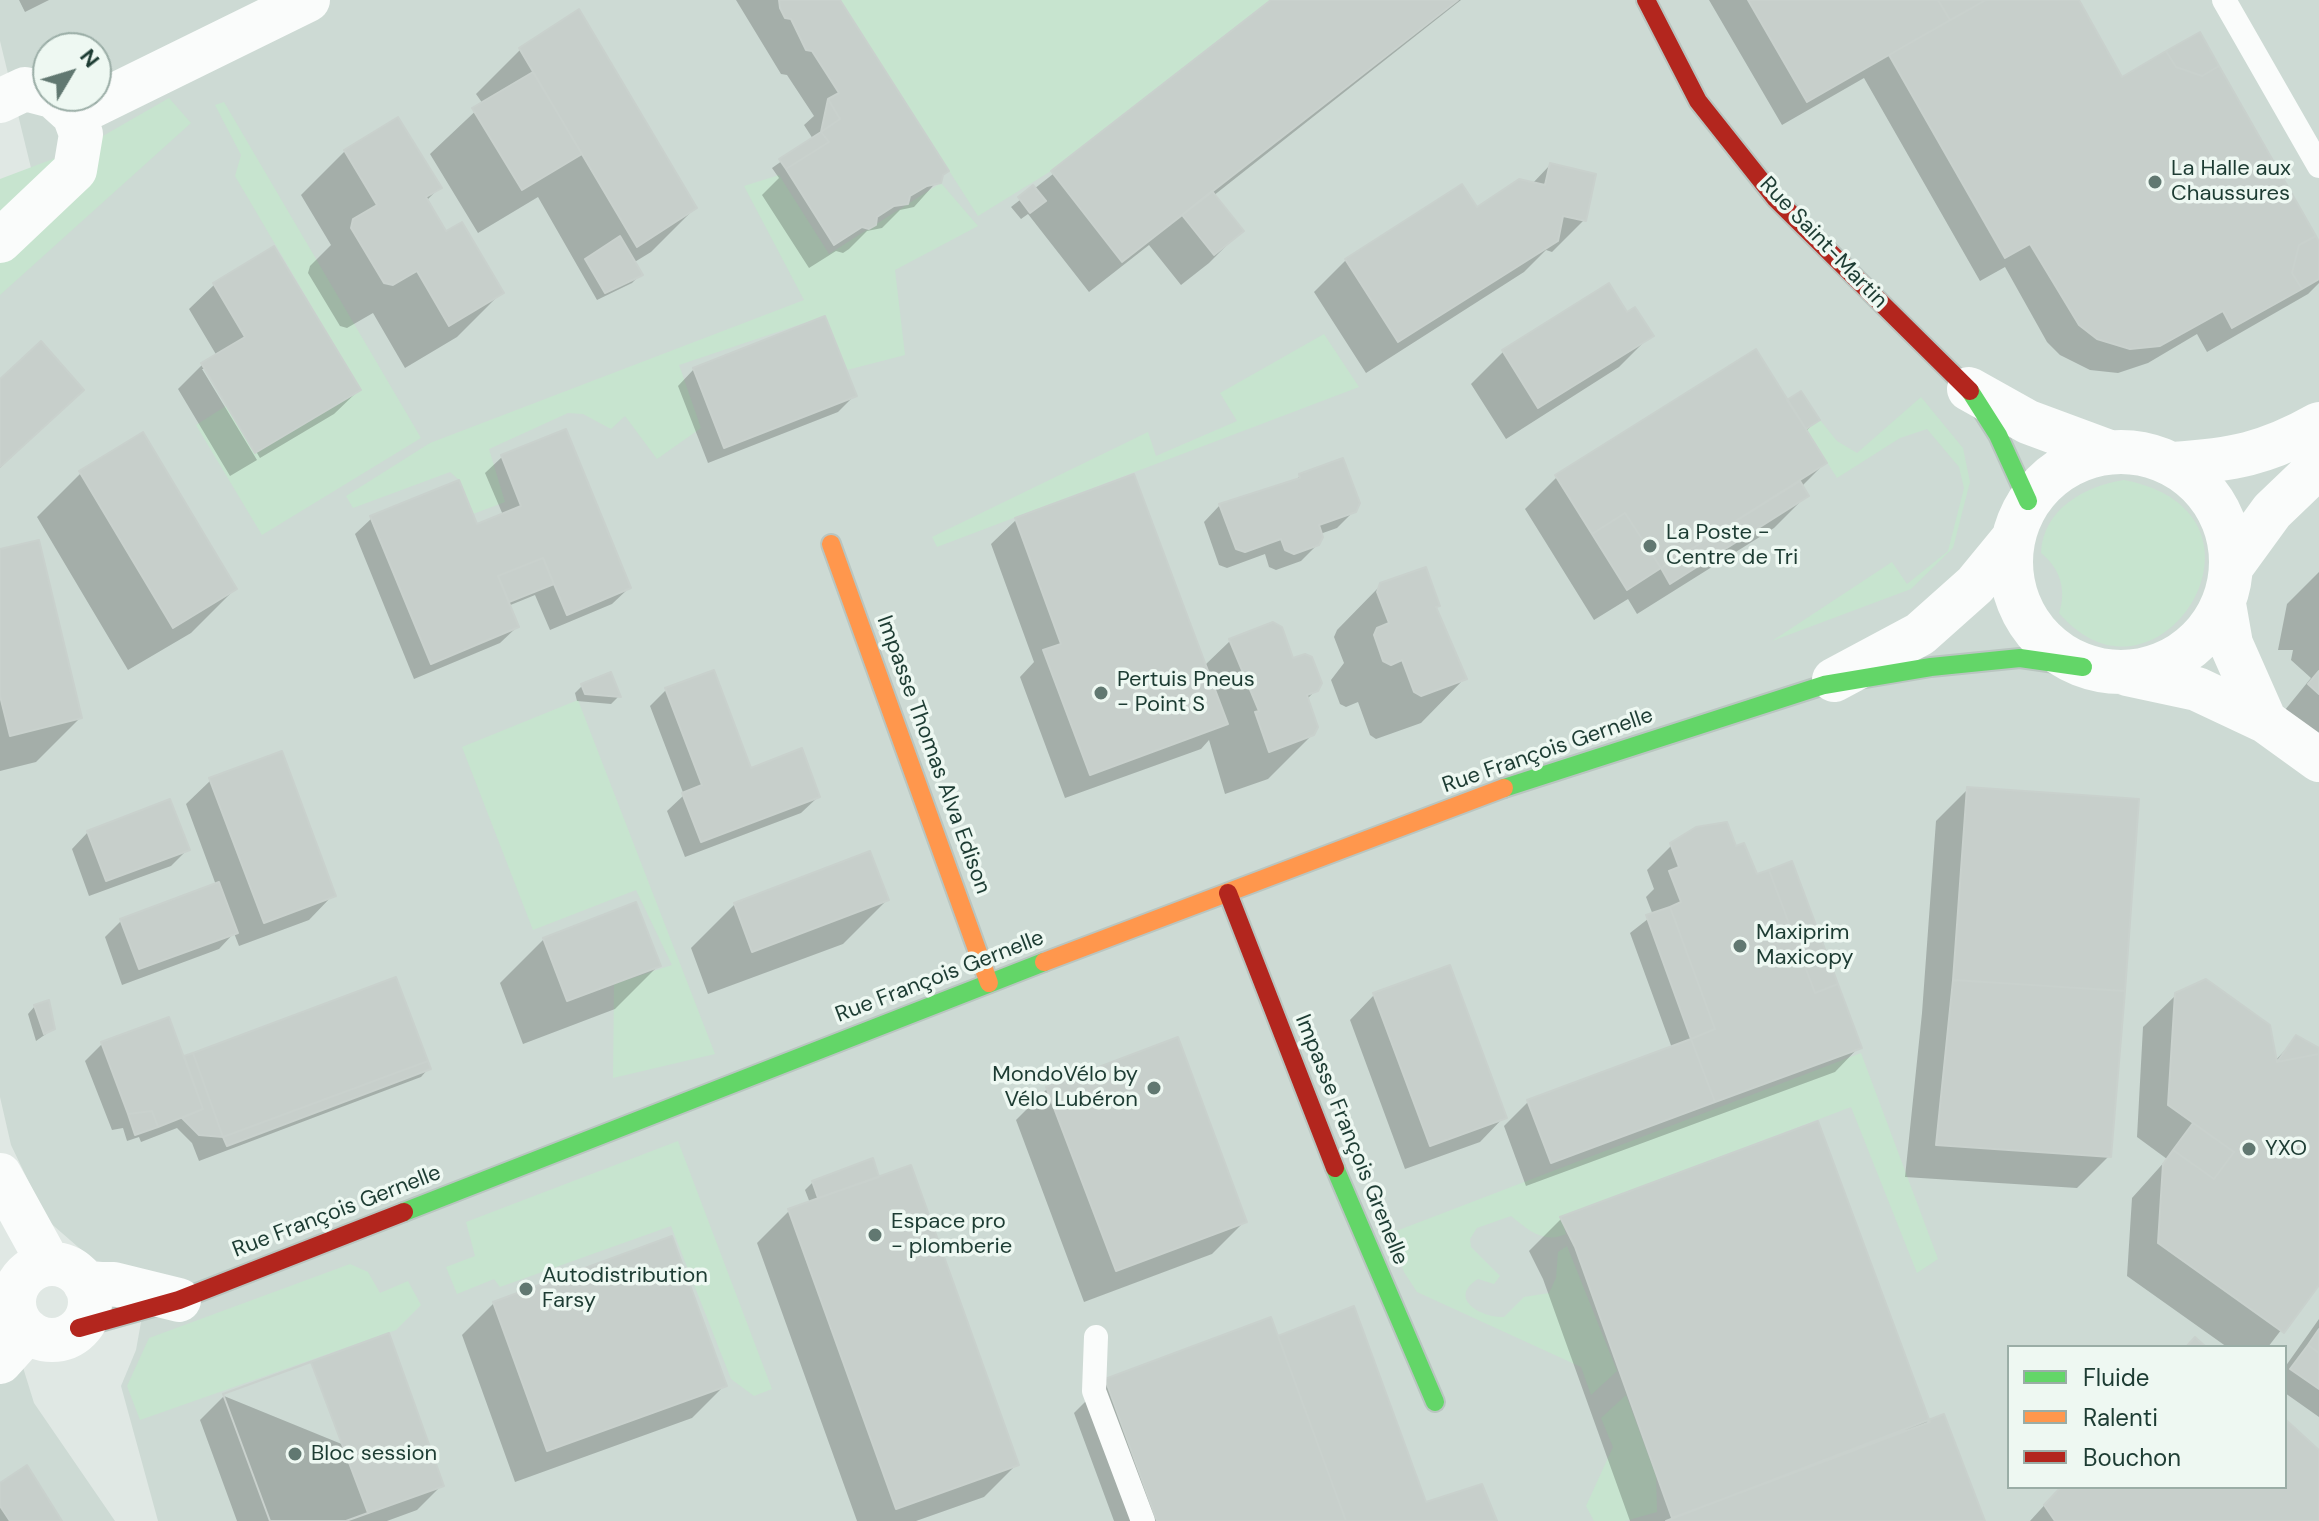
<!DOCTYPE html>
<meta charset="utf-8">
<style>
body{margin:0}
#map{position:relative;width:2319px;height:1521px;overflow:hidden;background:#e0e8e4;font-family:"DM Sans",sans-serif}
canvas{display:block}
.legend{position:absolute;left:2007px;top:1345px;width:280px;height:144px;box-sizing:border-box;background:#eef8f2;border:2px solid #9aada6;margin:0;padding:10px 14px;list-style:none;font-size:24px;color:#1d3c33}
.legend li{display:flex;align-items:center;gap:16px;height:40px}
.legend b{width:40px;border:2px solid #9aada6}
.north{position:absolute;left:32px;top:32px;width:80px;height:80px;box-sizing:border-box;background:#eef8f2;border:2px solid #9aada6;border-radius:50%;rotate:52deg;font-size:22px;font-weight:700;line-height:32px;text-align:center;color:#1d3c33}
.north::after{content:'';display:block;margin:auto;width:28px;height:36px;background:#617871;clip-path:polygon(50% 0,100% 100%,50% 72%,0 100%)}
</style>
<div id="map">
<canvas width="2319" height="1521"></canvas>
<ul class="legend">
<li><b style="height:10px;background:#63d668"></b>Fluide</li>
<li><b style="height:10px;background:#ff974d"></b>Ralenti</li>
<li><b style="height:10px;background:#b3261e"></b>Bouchon</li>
</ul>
<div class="north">N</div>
</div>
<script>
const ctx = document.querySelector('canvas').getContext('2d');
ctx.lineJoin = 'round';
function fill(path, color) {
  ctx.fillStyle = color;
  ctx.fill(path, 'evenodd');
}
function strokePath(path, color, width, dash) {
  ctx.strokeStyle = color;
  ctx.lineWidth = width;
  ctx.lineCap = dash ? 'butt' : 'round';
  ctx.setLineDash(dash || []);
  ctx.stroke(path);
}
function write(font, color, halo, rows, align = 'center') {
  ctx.font = font + ' "DM Sans",sans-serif';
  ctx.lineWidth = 7;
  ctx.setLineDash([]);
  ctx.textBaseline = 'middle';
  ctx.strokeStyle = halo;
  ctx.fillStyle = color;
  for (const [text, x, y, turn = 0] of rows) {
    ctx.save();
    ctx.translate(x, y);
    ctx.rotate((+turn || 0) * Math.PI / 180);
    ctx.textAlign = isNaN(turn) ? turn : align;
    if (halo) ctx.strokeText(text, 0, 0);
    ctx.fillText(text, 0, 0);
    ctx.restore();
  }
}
const built = new Path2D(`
 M0,0H2319V1521H158L121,1386L136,1350L150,1272L93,1260L47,1220L11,1145L0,1097V185L31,168L0,41ZM48,48H96V96H48ZM2009,1347H2285V1487H2009Z
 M0,1293L34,1403L115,1521H0Z`);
const green = new Path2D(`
 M840,0H1271L1051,171L978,216Z
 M169,98L191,123L0,295V179L82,148Z
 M224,102L421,438L262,535L196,425L226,406L255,453L361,390L235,176L241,155L215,105Z
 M779,175L829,254L941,183L978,226L895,270L905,355L847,370L825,316L679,365L701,428L657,459L625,416L611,429L583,414L568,413L489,449L505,502L473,514L459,480L450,472L353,508L346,496L430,443L804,300L744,186Z
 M1324,334L1359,387L937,547L932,537L1148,432L1156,456L1237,421L1220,393Z
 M1921,397L1963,448L1970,482L1953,548L1911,589L1772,641L1892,562L1907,584L1948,551L1964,488L1959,467L1927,429L1900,438L1837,478L1806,429L1820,420L1837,441L1857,453Z
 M2124,480C2295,513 2157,728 2059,613C2067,590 2060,568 2041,553C2043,508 2086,486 2124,480Z
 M578,700L715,1054L613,1078L614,984L672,965L636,890L533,930L462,747Z
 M1861,1053L1938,1259L1917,1273L1851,1107L1561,1217L1566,1234C1544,1244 1528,1230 1511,1216L1477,1228L1470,1239L1471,1247L1500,1276L1494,1284L1478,1279C1447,1298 1481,1318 1504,1317L1524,1297L1549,1293L1556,1278L1558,1252L1567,1246L1617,1371L1591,1395L1581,1367L1417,1292L1404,1272L1391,1233Z
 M678,1141L772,1389L754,1396L731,1379L671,1226L500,1287L494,1279L457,1294L446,1267L475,1256L466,1222Z
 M350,1264L368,1272L380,1293L408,1281L421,1305L396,1330L140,1420L127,1386L149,1338Z
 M1626,1395L1656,1476L1657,1512L1625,1521H1594L1586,1506L1613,1447L1601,1418Z`);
const shadow = new Path2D(`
 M19,0H49L25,12Z
 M736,0H837L940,178L914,207L900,210L882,228L867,231L849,249L843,253L836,251L809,268L762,195L779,178L772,168L813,139L804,125L814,116L787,75L781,74Z
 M1275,0H1461L1213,196L1241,231L1209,263L1181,285L1149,245L1089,292L1028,214L1021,219L1011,207Z
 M1709,0H2077L2122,80L2319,246V283L2308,294L2207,352L2197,334L2148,363L2118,373L2090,370L2060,355L2047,342L2005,267L1980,281L1864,78L1782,125Z
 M520,50L695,208L651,252L633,263L640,275L632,283L597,300L538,197L478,233L430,154L483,104L476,94Z
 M345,151L439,188L426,201L445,234L501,293L457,337L405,368L373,313L347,328L340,326L308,273L310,266L331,245L301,195Z
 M1550,165L1584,220L1552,252L1546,250L1524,272L1366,373L1314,292L1346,260L1532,184Z
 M214,285L359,390L334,414L260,458L207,369H202L257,460L230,476L178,389L202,365L217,356L189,309Z
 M1608,285L1627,315L1651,335L1619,367L1506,439L1471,384L1503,352Z
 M694,369L855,395L838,412L708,463L678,386Z
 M0,381L81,390L0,468Z
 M1817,420L1805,432L1825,463L1801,487L1806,496L1774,528L1637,614L1628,599L1594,620L1525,509L1557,477Z
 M502,457L629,588L612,604L550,630L535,595L508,606L517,627L500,643L414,679L355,534L372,518L476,526L503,515L485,473Z
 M81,473L235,589L191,633L128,670L37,517Z
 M1300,476L1354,511L1337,528L1320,534L1318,544L1301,561L1276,570L1269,567L1265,554L1227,568L1219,565L1204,522L1220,505L1294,482Z
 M1016,520L1204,666L1230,641L1292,661L1316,690L1306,700L1313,734L1268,779L1225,794L1209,740L1201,749L1065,798L1020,677L1034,662L991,544Z
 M0,551L80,718L36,762L0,771Z
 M2319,572V740L2285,710L2311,678L2291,660L2293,650H2278L2287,604Z
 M1381,585L1435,608L1464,679L1421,723L1376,739L1370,735L1358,702L1346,707L1340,704L1331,680L1344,663L1334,637L1337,630Z
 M583,685L618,697L611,704L577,701L575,693Z
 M666,690L750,770L818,797L801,813L685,857L667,811L684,795L650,706Z
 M211,780L333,895L309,920L239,946L234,933L219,949L122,985L105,937L121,921L216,885L186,804Z
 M1968,789L2109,1156L2077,1188L1905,1177L1922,1013L1936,821Z
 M88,832L187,850L171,866L89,896L72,849Z
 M1672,845L1735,849L1755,877L1859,1047L1835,1072L1526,1186L1504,1126L1529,1101L1672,1048L1630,933L1653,915L1646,897L1654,889L1647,870Z
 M887,900L843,944L708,994L691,948L735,904Z
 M544,939L659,965L615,1009L523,1044L500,983Z
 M395,980L428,1069L421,1077L199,1161L192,1143L177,1128L141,1142L139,1137L127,1141L123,1128L112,1130L85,1061L102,1044L167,1019L183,1060Z
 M1374,995L1504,1117L1480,1142L1405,1169L1350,1020Z
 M2176,995L2275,1061L2297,1037L2319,1050V1281L2268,1347H2227L2127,1276L2132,1198L2167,1159L2137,1137L2143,1027Z
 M35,1006L53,1029L36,1041L28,1014Z
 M1048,1088L1244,1222L1212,1254L1084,1302L1016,1120Z
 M878,1179L1016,1465L984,1497L916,1521H857L757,1243L789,1211L810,1203L805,1190L813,1182Z
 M1561,1219L1928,1422L1983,1521H1630L1543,1279L1529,1251Z
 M494,1303L724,1386L692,1418L515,1482L462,1335Z
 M1353,1309L1425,1505L1495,1521H1114L1074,1413L1106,1381L1277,1338Z
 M2319,1319V1417L2285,1393V1367Z
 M224,1396L442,1485L417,1510L387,1521H237L200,1420Z
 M2285,1422L2319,1453V1521H2030L2061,1487H2285Z
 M0,1485L60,1521H0Z`);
const building = new Path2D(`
 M779,0H840L949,171L943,175L941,183L927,186L910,196L908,204L894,206L877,217L876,225L869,229L862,227L834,245L786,169L829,142L821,132L840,119L828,99L839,93L812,51L806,50L791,19L785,18L780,8Z
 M1271,0H1458L1122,262L1051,171Z
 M1748,0H1938L1950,20L1807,102Z
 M1938,0H1986L1950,20Z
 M1986,0H2079L2122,77L2166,51L2176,67L2202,76L2219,66L2316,236L2299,245L2292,273L2302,289L2232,328L2223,311L2160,346L2130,349L2097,339L2079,325L2030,244L2005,258L1889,55Z
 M579,9L697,208L637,247L519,48Z
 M2200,32L2219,66L2202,76L2176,67L2166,51Z
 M533,72L582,154L522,190L472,108Z
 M828,99L840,119L821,132Z
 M398,117L442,188L426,197L446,231L462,222L504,293L449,326L417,271L393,285L384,283L351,228L353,219L377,205L344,150Z
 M821,132L829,142L786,169L779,159Z
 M1550,163L1596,174L1586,221L1563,216L1558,241L1398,342L1345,259L1462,184L1477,207L1519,179L1545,185Z
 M1033,185L1046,201L1030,213L1018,197Z
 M1212,191L1244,231L1214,255L1182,215Z
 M620,236L643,275L605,293L585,259Z
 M2316,236L2319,242V279L2302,289L2292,273L2299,245Z
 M274,246L361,390L255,453L201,363L245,337L213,283Z
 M1609,283L1627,312L1635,307L1654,336L1538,408L1502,350Z
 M825,316L857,396L724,448L693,368Z
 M41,341L84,390L0,467V379Z
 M1756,349L1827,463L1661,568L1625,513L1592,534L1555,475Z
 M1801,391L1820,420L1806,429L1787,400Z
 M566,429L631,588L567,615L543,558L498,576L519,627L431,664L370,516L459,480L477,524L521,506L501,455Z
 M143,432L237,589L173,628L79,471Z
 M1343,458L1360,503L1356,512L1319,525L1323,537L1319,545L1294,554L1285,550L1281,539L1245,552L1236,549L1219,504L1300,478L1299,474Z
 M1134,474L1228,724L1090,775L1043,650L1061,644L1015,518Z
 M1800,481L1809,496L1670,584L1661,568Z
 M1625,513L1661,568L1627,590L1592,534Z
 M39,540L82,718L10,736L0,696V549Z
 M543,558L554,584L509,602L498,576Z
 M1426,567L1440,606L1436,607L1467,679L1421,696L1414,692L1402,660L1391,665L1383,661L1374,635L1377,628L1389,623L1377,592L1380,583Z
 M1273,622L1282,627L1293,658L1305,654L1312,657L1322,683L1318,691L1307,695L1318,727L1314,735L1269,752L1255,712L1259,711L1229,639Z
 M714,670L751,768L802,748L820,797L701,842L682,793L702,785L665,688Z
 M2319,671V694L2308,684Z
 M611,672L621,697L585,694L581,684Z
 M282,751L336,896L264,923L209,778Z
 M1967,787L2139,799L2125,991L1953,980Z
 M170,799L190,850L106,881L87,831Z
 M1727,822L1736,846L1744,843L1757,874L1769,870L1815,993L1838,984L1862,1048L1715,1102L1691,1039L1715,1029L1670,907L1681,902L1669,871L1679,867L1670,843L1696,827Z
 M870,851L889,900L752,952L734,903Z
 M1792,861L1838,984L1815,993L1769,870Z
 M219,882L238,933L139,969L120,919Z
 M636,902L661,966L567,1001L543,938Z
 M1670,907L1715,1029L1691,1039L1646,915Z
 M1450,965L1507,1118L1430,1146L1373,993Z
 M396,977L428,1061L223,1137L193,1053Z
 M2206,979L2270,1025L2277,1062L2319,1054V1285L2284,1333L2158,1243L2163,1164L2173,1150L2214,1179L2234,1152L2168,1105L2175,993Z
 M1953,980L2125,991L2111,1157L1936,1145Z
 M49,1000L55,1029L44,1034L34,1005Z
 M169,1017L203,1109L158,1127L152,1111L128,1114L101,1042Z
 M2296,1035L2319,1048V1054L2277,1062Z
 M1178,1037L1247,1222L1116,1271L1046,1087Z
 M1691,1039L1715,1102L1551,1163L1527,1100Z
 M193,1053L223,1137L199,1135L182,1118L203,1109L184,1056Z
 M428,1061L431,1069L227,1146L223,1137Z
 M152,1111L158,1127L135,1135L128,1114Z
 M1818,1121L1930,1422L1672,1518L1575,1247L1560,1217Z
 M2193,1123L2234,1152L2214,1179L2173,1150Z
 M873,1158L879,1177L818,1198L812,1181Z
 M911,1165L1019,1465L896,1509L788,1209Z
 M672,1236L727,1386L547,1451L493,1302Z
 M1354,1306L1426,1502L1482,1484L1497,1521H1346L1278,1336Z
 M1271,1317L1346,1521H1157L1105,1379Z
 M2319,1329V1353L2308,1345Z
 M389,1333L444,1486L346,1521H270L223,1394Z
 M2195,1337L2206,1347H2186Z
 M2308,1345L2319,1353V1389L2290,1369Z
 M311,1362L368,1513L346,1521H270L223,1394Z
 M1944,1414L1985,1521H1666Z
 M2285,1419L2319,1450V1521H2055L2044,1505L2061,1487H2285Z
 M27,1465L62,1521H10L0,1506V1483Z`);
const lane = new Path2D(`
 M2224,0L2319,166
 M1096,1337L1094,1391L1143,1521`);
const street = new Path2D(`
 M0,101L25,89L48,95
 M74,115L308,0
 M0,241L75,170L81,134L74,115L53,96
 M1969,389L2028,422L2109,452
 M2011 562a110 110 0 1 1 220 0a110 110 0 1 1-220 0Z
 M2172,464C2232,460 2266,454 2319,424
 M2232,566L2272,511L2319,466
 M2224,604L2231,644L2265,721
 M2127,674L2197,689L2265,721L2319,760
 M1834,680L1920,634L1975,585L2012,540
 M0,1175L49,1264
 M14 1302a38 38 0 1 1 76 0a38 38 0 1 1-76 0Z
 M85,1284H114L179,1300
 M0,1362L28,1331`);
const fast = new Path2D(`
 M1970,391L1998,435L2028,501
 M1504,788L1824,685L1931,667L2020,658L2083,667
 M1335,1168L1435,1402
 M404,1212L1044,962`);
const slow = new Path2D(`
 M831,544L989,983
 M1044,962L1504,788`);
const jam = new Path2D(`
 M1646,0L1698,101L1775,198L1970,391
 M1228,893L1335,1168
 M79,1328L179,1300L404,1212`);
const markers = [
 [2155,182,8,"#617871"],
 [1650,546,8,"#617871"],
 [1101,693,8,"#617871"],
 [1740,946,8,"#617871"],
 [1154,1088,8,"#617871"],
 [2249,1149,8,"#617871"],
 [875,1235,8,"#617871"],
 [526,1289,8,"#617871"],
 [295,1454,8,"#617871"]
];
const poiNames = [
 ["La Halle aux",2171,169],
 ["Chaussures",2171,194],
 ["La Poste -",1666,533],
 ["Centre de Tri",1666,558],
 ["Pertuis Pneus",1117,680],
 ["- Point S",1117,705],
 ["Maxiprim",1756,933],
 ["Maxicopy",1756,958],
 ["MondoVélo by",1138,1075,"right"],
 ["Vélo Lubéron",1138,1100,"right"],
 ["YXO",2265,1149],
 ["Espace pro",891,1222],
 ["- plomberie",891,1247],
 ["Autodistribution",542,1276],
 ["Farsy",542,1301],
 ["Bloc session",311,1454]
];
const streetNames = [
 ["Rue Saint-Martin",1823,243,46],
 ["Rue François Gernelle",1548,751,-19],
 ["Impasse Thomas Alva Edison",933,755,70],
 ["Rue François Gernelle",940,977,-21],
 ["Impasse François Grenelle",1351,1140,68],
 ["Rue François Gernelle",337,1212,-21]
];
fill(built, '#cddad4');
fill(green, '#c7e4cf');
fill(shadow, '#0003');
fill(building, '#c7cfcb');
strokePath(building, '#c9d1cd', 2);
strokePath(fast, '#b9c5c0', 22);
strokePath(slow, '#b9c5c0', 22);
strokePath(jam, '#b9c5c0', 22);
strokePath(lane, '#fafcfb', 24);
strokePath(street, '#fafcfb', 44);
strokePath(fast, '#63d668', 18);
strokePath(slow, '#ff974d', 18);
strokePath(jam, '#b3261e', 18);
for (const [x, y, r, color] of markers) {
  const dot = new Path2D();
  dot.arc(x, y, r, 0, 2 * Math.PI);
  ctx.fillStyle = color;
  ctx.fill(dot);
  strokePath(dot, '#eef8f2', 3);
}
write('22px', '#1d3c33', '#eef8f2', poiNames, 'left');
write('22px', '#1d3c33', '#eef8f2', streetNames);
</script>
